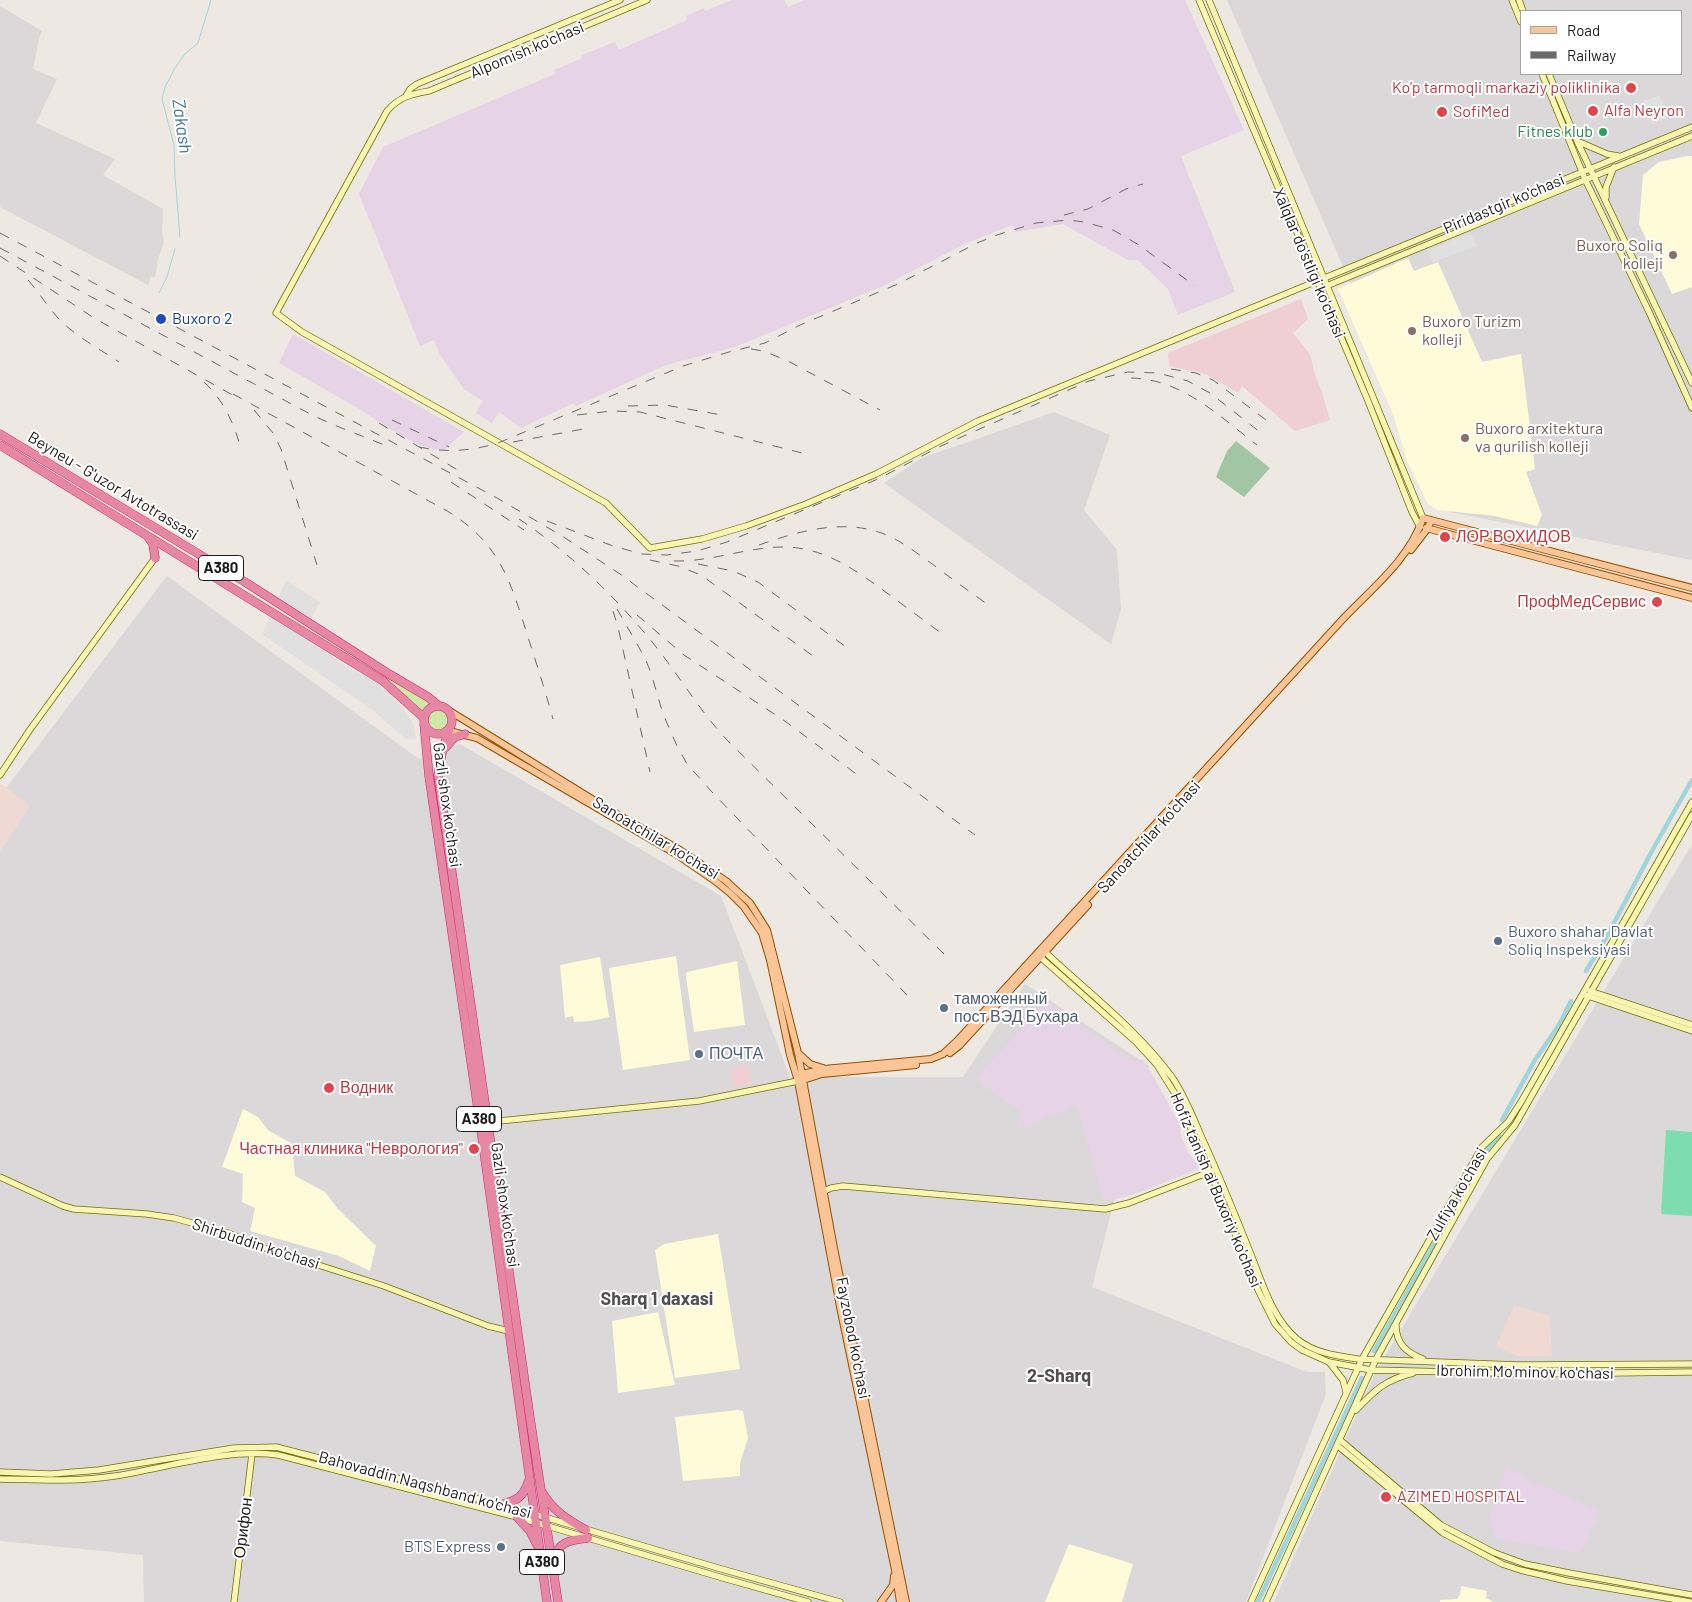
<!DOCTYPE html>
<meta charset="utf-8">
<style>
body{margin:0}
#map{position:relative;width:1692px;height:1602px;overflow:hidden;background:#ede8e1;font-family:Barlow,sans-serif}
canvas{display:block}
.legend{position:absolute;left:1520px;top:10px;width:162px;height:65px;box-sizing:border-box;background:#fff;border:1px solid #a4a4a4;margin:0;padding:6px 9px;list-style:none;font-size:15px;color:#1c1c1c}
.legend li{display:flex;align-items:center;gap:10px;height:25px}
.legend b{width:25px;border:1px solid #a4a4a4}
</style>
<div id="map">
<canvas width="1692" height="1602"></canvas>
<ul class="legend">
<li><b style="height:6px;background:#fcc597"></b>Road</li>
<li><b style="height:6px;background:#6a6a6a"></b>Railway</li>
</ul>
</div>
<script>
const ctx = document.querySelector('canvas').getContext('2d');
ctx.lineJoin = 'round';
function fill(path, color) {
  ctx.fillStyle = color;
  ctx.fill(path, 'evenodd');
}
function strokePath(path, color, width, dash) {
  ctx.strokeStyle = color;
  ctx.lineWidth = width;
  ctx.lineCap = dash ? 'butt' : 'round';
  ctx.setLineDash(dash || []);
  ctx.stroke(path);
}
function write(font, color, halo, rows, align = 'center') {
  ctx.font = font + ' Barlow,sans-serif';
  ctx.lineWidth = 4;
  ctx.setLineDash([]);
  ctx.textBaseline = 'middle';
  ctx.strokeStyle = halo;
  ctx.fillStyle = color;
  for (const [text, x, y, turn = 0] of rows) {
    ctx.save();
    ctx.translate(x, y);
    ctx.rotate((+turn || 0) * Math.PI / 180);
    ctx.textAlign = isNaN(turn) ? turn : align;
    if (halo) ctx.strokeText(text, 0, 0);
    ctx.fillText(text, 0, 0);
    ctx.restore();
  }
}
const residential = new Path2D(`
 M1227,0H1692V560L1450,512ZM1521,11H1681V74H1521Z
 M0,6L42,31L39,39L33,69L57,79L36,123L115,159L103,175L163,209L162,235L164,242L158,259L155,278L151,276L148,285L0,207Z
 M1054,412L1110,435L1084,510L1117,550L1121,609L1111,644L884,483L922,458Z
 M167,576L419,759L460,744L721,896L790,1077H963L1025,984L1149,1066L1092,1287L1307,1372H1325L1326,1394L1246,1602H144L143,1555L0,1541V796Z
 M1692,844V1602H1274L1375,1373Z`);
const commercial = new Path2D(`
 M1301,299L1308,319L1293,333L1310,354L1315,375L1322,392L1330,420L1295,431L1242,386L1238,393L1206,374L1169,366L1168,353Z
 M749,1065L752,1084L733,1087L729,1068Z`);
const industrial = new Path2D(`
 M732,0H784L788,7L805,0H1185L1244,130L1181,156L1235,292L1178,315L1168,289L1138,260H1128L1063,224L1015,232L1012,225L967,243L883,286L735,347L666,365L576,406L574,403L521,428L499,412L492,423L489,421L476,413L483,401L464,389L440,355L434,340L420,346L359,194L383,147L555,74L554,70L581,59L582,55L615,42L619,50L687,20L686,16L704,8L705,11Z
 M293,334L464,432L445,449H433L417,444L391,430L363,411L279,363Z
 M1047,1001L1134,1063L1142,1059L1152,1074L1173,1112L1181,1128L1180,1133L1187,1151L1201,1168L1143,1191L1116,1199L1103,1200L1077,1106L1028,1126L1017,1127L1021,1112L987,1088L984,1089L977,1077Z
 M1507,1467L1529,1480L1599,1510L1596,1516L1599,1517L1580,1553L1496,1538L1489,1518Z`);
const education = new Path2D(`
 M1687,156H1692V287L1672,294L1639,224L1643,175L1659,162Z
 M1408,258L1414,271L1438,262L1482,362L1521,354L1535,469L1526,472L1542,515L1537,526L1495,516L1438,510L1428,504L1407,461L1393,414L1338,289Z
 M676,956L690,1060L623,1070L609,968Z
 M600,957L609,1017L591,1021L574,1022L573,1016L565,1018L560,965Z
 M737,961L745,1025L694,1032L686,976L687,972Z
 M243,1109L258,1117L268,1130L292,1144L295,1176L325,1192L338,1209L376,1246L370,1271L339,1256L250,1231L255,1208L242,1202L243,1174L222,1167Z
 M718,1234L740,1369L675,1378L655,1250L664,1244Z
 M658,1312L675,1385L618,1393L612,1321Z
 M738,1410L743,1411L748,1438L740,1463V1476L683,1481L675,1417Z
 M1069,1544L1133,1564L1122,1602H1045Z
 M1461,1586L1487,1591L1486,1598L1494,1602H1440V1600L1457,1599L1460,1594Z`);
const military = new Path2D(`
 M0,783L30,806L0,852Z
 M1514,1305L1550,1316L1552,1356H1516L1496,1346Z`);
const grass = new Path2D(`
 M136,523L426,701L430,704L422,712L392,683L146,532L135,524Z
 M428 720a10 10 0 1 1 20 0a10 10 0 1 1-20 0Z`);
const cemetery = new Path2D(`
 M1236,441L1270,468L1244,497L1216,477L1227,451Z`);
const pitch = new Path2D(`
 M1666,1130L1692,1132V1216L1661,1214Z`);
const parking = new Path2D(`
 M1660,95L1669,116L1668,118L1652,124L1643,101Z
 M1470,232L1477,246L1433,262L1427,251Z
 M286,580L320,602L311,618L278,599Z
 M271,616L352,670L371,679L388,693L402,707L413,723L416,739H406L371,709L262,634Z`);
const stream = new Path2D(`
 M180,237L175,176L174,145L162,99L165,87L175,68L185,54L198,43L211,0
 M159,293L167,277L175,249`);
const canal = new Path2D(`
 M1586,971L1606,938L1653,849L1692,780
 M1502,1120L1535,1060L1559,1025L1571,1001
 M1374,1351L1475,1171L1486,1151L1499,1136
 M1258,1602L1362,1378`);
const secondary = new Path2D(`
 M647,0L429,91C411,94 399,97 387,111L276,313L302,332L606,503L650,548L702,539L746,526L806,504L876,474L978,421L1317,281
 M1199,0L1368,401L1412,512L1420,527
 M1209,0L1423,518
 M1512,0L1521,22
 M1519,0L1523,11
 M1542,74L1585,179L1650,314L1692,408
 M1549,74L1577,141L1692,383
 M406,96L410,89L417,84L620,0
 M1577,141L1607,154L1618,156
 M1606,197V187L1614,167
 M1322,279L1692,127
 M1324,287L1692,136
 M0,775L29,731L155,558
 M1043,950C1086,991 1136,1028 1172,1077C1185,1096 1193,1117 1202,1138C1220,1177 1236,1217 1252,1257C1263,1285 1273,1319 1297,1339C1314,1353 1337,1356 1358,1359L1518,1365L1692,1364
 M1038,955L1136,1042L1157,1065L1177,1097L1210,1172L1259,1292L1275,1324L1291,1342L1302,1350L1329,1362L1371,1370L1533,1374L1692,1372
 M1590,991L1692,1025
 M1585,995L1692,1031
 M489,1122L699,1101L798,1081
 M0,1177L63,1206L74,1209L147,1214L174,1218L228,1233L265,1248L384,1286L488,1326L509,1331
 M820,1193L831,1188L843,1186L1105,1209L1129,1203L1212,1171
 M1396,1325C1396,1344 1407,1353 1423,1359
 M1329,1362L1343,1380L1346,1392
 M1356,1410C1375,1390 1385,1380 1413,1373
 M1340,1440L1441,1525L1495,1553L1525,1564L1569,1573L1692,1595
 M1338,1446L1443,1533L1502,1564L1520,1570L1567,1581L1690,1602
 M0,1472L51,1474L99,1470L234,1448L276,1447L517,1509L725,1570L840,1602
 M0,1479C38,1480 77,1482 115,1476C167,1468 225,1448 278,1455L517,1517L723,1578L808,1602
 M234,1602L252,1454
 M1251,1602L1362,1359L1482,1147L1508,1122L1521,1102L1692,802
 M1266,1602L1376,1359L1487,1159L1515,1125L1692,815`);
const primary = new Path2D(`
 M1426,528L1692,598
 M1411,550L1428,528L1431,520
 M448,710L608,809L680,850L726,881L750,903L767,930L798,1053L834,1248L906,1602
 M449,731L477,738L676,854L715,881L730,893L744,907L762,933L770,960L790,1055L798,1081L841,1312L895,1570L900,1602
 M798,1053L810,1064L823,1068
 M950,1053L959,1046L1088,905
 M798,1081L802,1074L824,1069L931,1059L943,1054L957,1041L1342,620C1371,589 1409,560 1423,518L1692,588
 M800,1081L822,1074L916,1065
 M881,1602L893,1585L894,1576`);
const highway = new Path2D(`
 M0,434L245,582L389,674L428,697L439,706
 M0,445L383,681L424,718
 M148,537L153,544L155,558
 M424 720a14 14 0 1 1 28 0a14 14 0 1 1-28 0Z
 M424,724L429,776L480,1123L547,1602
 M449,731L443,748L438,775L530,1418L558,1602
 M445,748L455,737L465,734
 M542,1492C552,1510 568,1520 586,1530
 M500,1505C518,1500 523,1498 529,1480
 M517,1517L530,1531L537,1545
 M553,1562C557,1542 569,1540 588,1538`);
const rail = new Path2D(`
 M1064,215L1088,209L1126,189L1143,184
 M0,233L497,498L562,536L620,574L975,835
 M0,248L314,416L334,425L387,446
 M0,256L94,318L238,398
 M28,280C39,292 47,306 58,318C75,336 98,348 119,362
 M751,349L763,351L786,360L880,410
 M1171,369L1196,373L1213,380L1274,426
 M1131,378C1182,379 1219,416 1257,445
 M204,382C224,401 234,423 241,449
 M233,394L449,512C500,544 510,580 527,634C536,662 545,690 553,719
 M628,406L665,405L722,415
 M254,410L273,433L281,449L317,565
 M577,415L612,411L640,412L806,454
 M392,420L449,447
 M379,423L461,472
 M513,442L583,429
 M419,447C446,453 472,451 498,443L683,366L729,352L765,343L800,325L898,284L977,243L997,235L1036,223L1069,220L1084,222L1113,230L1139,245L1195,286
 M451,482L524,530
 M519,519C567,551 611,592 648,637C676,670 697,708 727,740L944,954
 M547,521L613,546L642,554L667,555L697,551L727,542L878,479L941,446L1089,381L1128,372L1158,373L1188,381L1210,393L1265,436
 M759,545C796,532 837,520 875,531C898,537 916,553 935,566C953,580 972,593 991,607
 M650,560L678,566L701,575L813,656
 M674,561C710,562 744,548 780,547C823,546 854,569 887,593C906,607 926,622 945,636
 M698,564L733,571L758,582L846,647
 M617,609L645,658L651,673L663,714L677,746L687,764L712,792L907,995
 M613,611L618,627L650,772
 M637,615L684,655L782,719L859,776`);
const markers = [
 [1631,88,6,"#e0444e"],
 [1593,111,6,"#e0444e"],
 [1442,112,6,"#e0444e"],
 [1603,132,5,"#2e9e5b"],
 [1673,255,5,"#8d6e63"],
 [161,319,6,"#1a4fb4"],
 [1412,331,5,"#8d6e63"],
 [1465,438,5,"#8d6e63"],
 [1445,537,6,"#e0444e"],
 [1657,602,6,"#e0444e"],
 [1498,941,5,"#5c6f8a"],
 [944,1008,5,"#5c6f8a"],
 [699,1054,5,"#5c6f8a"],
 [329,1088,6,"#e0444e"],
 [474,1149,6,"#e0444e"],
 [1386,1497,6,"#e0444e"],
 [501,1547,5,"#5c6f8a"]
];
const shields = [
 [221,568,45],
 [479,1119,45],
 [542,1562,45]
];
const shieldNames = [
 ["A380",221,568],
 ["A380",479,1119],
 ["A380",542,1562]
];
const streetNames = [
 ["Alpomish ko'chasi",527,50,-23],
 ["Piridastgir ko'chasi",1504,204,-23],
 ["Xalqlar do'stligi ko'chasi",1309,263,67],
 ["Beyneu - G'uzor Avtotrassasi",113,486,31],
 ["Gazli shox ko'chasi",447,805,82],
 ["Sanoatchilar ko'chasi",1149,837,-48],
 ["Sanoatchilar ko'chasi",656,838,31],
 ["Hofiz tanish al Buxoriy ko'chasi",1216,1190,67],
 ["Zulfiya ko'chasi",1457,1194,-60],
 ["Gazli shox ko'chasi",505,1205,82],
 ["Shirbuddin ko'chasi",256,1244,18],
 ["Fayzobod ko'chasi",853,1338,79],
 ["Ibrohim Mo'minov ko'chasi",1525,1372,1],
 ["Bahovaddin Naqshband ko'chasi",425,1485,15],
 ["Орифон",243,1528,-83]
];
const healthNames = [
 ["Ko'p tarmoqli markaziy poliklinika",1620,88,"right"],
 ["Alfa Neyron",1604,111],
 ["SofiMed",1453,112],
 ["ЛОР ВОХИДОВ",1456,537],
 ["ПрофМедСервис",1646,602,"right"],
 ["Водник",340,1088],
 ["Частная клиника \"Неврология\"",463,1149,"right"],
 ["AZIMED HOSPITAL",1397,1497]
];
const leisureNames = [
 ["Fitnes klub",1593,132]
];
const educationNames = [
 ["Buxoro Soliq",1663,246,"right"],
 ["kolleji",1663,264,"right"],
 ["Buxoro Turizm",1422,322],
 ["kolleji",1422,340],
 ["Buxoro arxitektura",1475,429],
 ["va qurilish kolleji",1475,447]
];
const transitNames = [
 ["Buxoro 2",172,319]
];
const serviceNames = [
 ["Buxoro shahar Davlat",1508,932],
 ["Soliq Inspeksiyasi",1508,950],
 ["таможенный",954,999],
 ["пост ВЭД Бухара",954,1017],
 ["ПОЧТА",709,1054],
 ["BTS Express",491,1547,"right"]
];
const waterNames = [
 ["Zakash",182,126,82]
];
const neighbourhoodNames = [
 ["Sharq 1 daxasi",657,1299],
 ["2-Sharq",1059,1376]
];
fill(residential, '#dad8d9');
fill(commercial, '#efcfd2');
fill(industrial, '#e6d3e5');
fill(education, '#fffbd8');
fill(military, '#f0d8d3');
fill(grass, '#cee8a6');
fill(cemetery, '#a2c6a3');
fill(pitch, '#7eddae');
fill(parking, '#e0e0e0');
strokePath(stream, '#a1d5dc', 1);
strokePath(canal, '#a1d5dc', 4.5);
strokePath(secondary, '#717004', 7);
strokePath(primary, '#935200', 8);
strokePath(highway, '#d62374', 9);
strokePath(secondary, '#f9f5b3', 5.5);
strokePath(primary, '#fcc597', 6);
strokePath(highway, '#e687a3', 8);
strokePath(rail, '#6a6a6a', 1, [10, 10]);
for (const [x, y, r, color] of markers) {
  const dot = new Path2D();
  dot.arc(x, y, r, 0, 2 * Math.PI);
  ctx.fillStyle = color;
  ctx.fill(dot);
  strokePath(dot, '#fff', 2);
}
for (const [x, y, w] of shields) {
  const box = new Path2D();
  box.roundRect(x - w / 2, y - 12.5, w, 25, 4);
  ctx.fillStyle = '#fff';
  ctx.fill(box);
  strokePath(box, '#1c1c1c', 1);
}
write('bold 15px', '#1c1c1c', null, shieldNames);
write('16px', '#1c1c1c', '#fff', streetNames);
write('16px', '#be3a42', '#fff', healthNames, 'left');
write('16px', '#27864d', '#fff', leisureNames, 'right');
write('16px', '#785e54', '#fff', educationNames, 'left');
write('16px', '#164399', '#fff', transitNames, 'left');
write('16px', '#4e5e75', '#fff', serviceNames, 'left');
write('italic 18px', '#43789b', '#fff', waterNames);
write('bold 18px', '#4f4f4f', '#fff', neighbourhoodNames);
</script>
